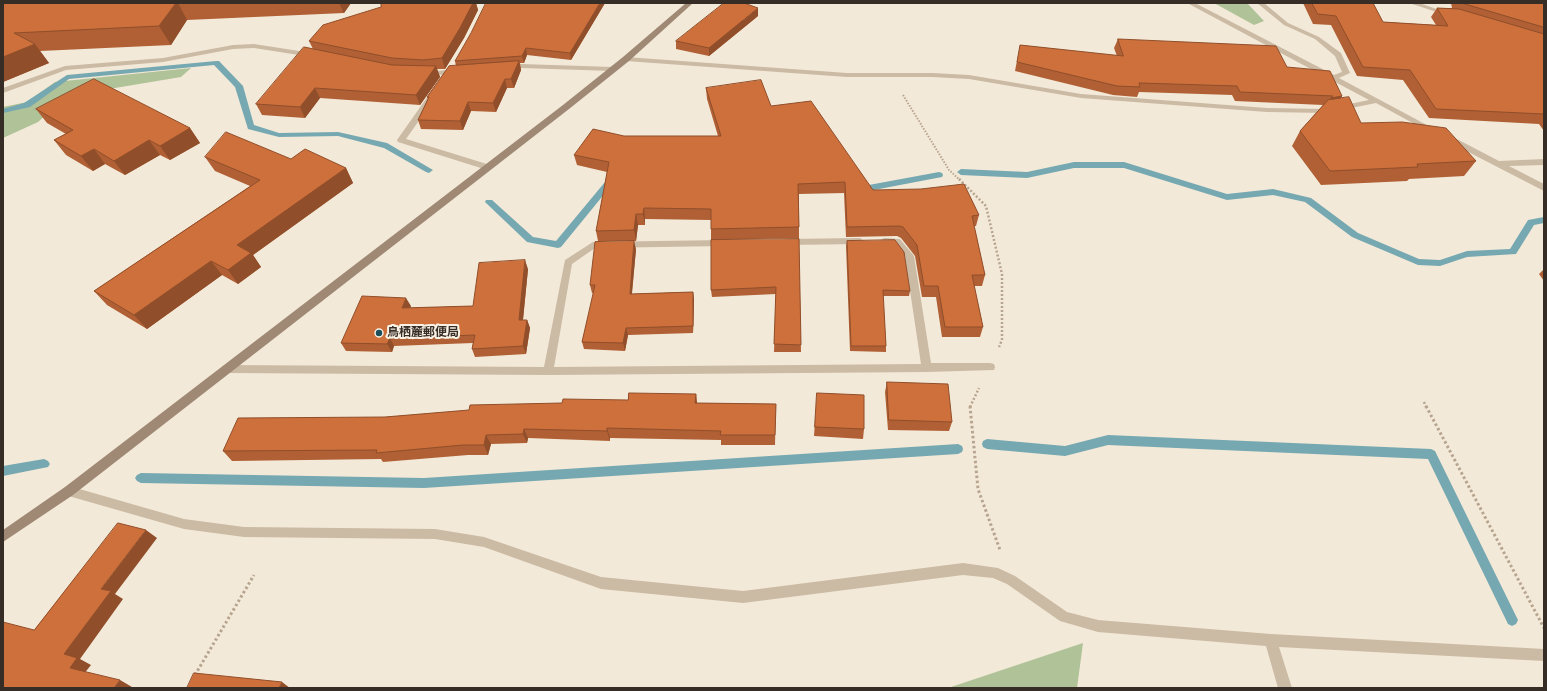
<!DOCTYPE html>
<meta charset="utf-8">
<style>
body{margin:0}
#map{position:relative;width:1547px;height:691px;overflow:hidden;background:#f3e9d8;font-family:"Sofia Sans Condensed",sans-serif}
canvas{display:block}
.frame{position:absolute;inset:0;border:4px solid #362d26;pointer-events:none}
</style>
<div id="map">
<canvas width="1547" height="691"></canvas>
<div class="frame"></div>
</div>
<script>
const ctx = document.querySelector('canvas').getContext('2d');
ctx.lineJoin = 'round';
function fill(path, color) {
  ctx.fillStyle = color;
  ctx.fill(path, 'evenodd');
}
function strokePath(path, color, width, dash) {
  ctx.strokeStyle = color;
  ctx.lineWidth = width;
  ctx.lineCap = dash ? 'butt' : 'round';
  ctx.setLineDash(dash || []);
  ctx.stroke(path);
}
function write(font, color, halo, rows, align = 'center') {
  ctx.font = font + ' "Sofia Sans Condensed","Noto Sans JP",sans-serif';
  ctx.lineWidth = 4;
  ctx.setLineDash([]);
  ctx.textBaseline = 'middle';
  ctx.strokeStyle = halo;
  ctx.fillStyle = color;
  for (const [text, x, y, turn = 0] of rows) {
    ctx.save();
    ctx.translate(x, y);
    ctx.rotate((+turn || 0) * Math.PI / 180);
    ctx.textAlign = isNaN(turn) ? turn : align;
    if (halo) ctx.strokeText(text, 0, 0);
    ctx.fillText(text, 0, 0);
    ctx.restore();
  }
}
const green = new Path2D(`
 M1214,3H1247L1264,21L1254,25Z
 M191,68L181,77L67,96L38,122L3,138V107L27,102L55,82Z
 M1083,643L1077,688H948Z`);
const stream = new Path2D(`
 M216,61H219L243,86L254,125L279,133L338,132L387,143L433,170L429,173L426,172L384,148L338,136L279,137L248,129L235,87L214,65L69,79L30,107L3,113V109L24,103L67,75Z
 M1074,162H1124L1227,194L1273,189L1311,198L1358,233L1419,259L1440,260L1467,251L1510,249L1528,220L1544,217V223L1534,225L1516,254L1467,257L1440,266L1418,265L1352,237L1305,202L1273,195L1227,200L1124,168H1074L1027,178L961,175L957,172L961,169L1027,172Z
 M939,172L942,173L943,175L942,177L858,193L854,190L858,187Z
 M615,181L619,184L618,186L610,187L561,247L558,248L527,242L485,202L486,200H492L533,237L556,241L605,182Z
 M1108,435L1431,449L1435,451L1516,616L1518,620L1516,624L1512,626L1508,624L1428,459L1108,445L1065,456L987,449L983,447L982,444L983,441L987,439L1065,446Z
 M958,444L962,446L963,449L962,452L958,454L424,488L141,483L137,481L135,478L137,475L141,473L424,478Z
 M44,459L48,461L50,464L48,467L3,476V466Z`);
const pathFar2 = new Path2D(`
 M903,95L949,170L960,180`);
const pathFar1 = new Path2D(`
 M959,179L986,206L1002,274V340L999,347
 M1424,402L1426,407
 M970,407L979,388`);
const path = new Path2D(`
 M970,406L978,489L1000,550
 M1426,406L1544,628
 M195,675L254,575`);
const street = new Path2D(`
 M1187,3H1195L1334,75L1342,72L1335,56L1315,39L1284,25L1257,3H1264L1288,23L1319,37L1341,53L1350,73L1339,78L1438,131L1437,133H1431L1376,103L1326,113L1267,112L1081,98L969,79L932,77H847L626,61L622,59L626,57L847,73H932L969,75L1081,94L1267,108L1326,109L1369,100Z
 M1409,3H1419L1451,14L1446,15Z
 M254,44L312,53L316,55L312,57L254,48L233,49L163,62L66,70L3,93V88L65,66L163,58L233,45Z
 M521,64L613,67L617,69L613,71L521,68L506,69L502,67L506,65Z
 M459,69H462V73L425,76L421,74L425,72Z
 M428,96H434L435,98L406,139L490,165L491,167L490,169H484L398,142L397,140Z
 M1445,136H1451L1499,161L1544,159V165L1509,166L1544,184V191L1445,140Z
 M860,238L864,241L860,244L786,245L781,242L786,239Z
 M884,238L900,239L914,256L931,363H990L994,364L995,367L994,370L927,372L548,375L227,373L223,372L222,369L223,366L227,365L544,367L565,260L593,242L724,240L729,243L724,246L595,248L572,264L554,367L921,364L905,257L895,244L881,243L880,241Z
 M69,486L184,519L244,527L435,529L484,537L601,577L743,591L963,563L998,568L1015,576L1067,612L1098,620L1271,634L1544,649V661L1279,647L1292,688H1278L1266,646L1098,632L1060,621L1007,584L993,578L963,575L743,603L601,589L484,547L435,539L244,537L184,529L65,495L63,491L65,487Z`);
const secondary = new Path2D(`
 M686,3H693L629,61L569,109L73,495L3,542V530L65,487L563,105L623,57Z`);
const wall = new Path2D(`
 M4,3H351L344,13L187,20L171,45L40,51L49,63L3,82V4Z
 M381,3H476L478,10L464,38L445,69H437L440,77L420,105L320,98L305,118L262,115L256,104L313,49L309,41L381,7Z
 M605,3L571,60L527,55L524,63H520L521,70L514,88H507L496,112L471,111L463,130L421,129L418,120L428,99L427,97L456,66L455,61Z
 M1303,3H1373L1383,22L1436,25L1431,17L1437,8H1452L1451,3H1544V131L1539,124L1429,118L1403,80L1357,76L1331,25L1313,24Z
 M758,16L709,56L676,49V41Z
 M1118,39L1287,67L1342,96L1341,98L1361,123L1476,161L1464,176L1409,179L1407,181L1321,185L1292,146L1300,131L1323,105L1235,101L1232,95L1139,92L1137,97L1113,95L1015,71L1020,45L1117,56L1114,48Z
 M706,88L771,106L873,190L979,215L976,226H974L985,275L982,286H974L983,327L980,337H942L936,297H922L915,256L901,238L897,236L846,237L844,193L799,194V238L711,240V220L645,219V225H638L636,241H598L596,231L607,172L577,165L574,155L624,136H718L707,99Z
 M36,109L190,128L200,143L170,160L160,155L125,175L105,164L93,171L66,155L54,140L66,134L47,123Z
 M205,157L291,159L346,168L353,183L253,255L261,267L238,284L222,275L147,329L107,305L94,291L250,186L215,171Z
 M799,239L801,352H774L776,294L712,297L711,290Z
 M847,241L910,291L909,296H883L886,346V352L850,351L846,246Z
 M636,249L632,294L693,292L694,300L693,333L628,335L625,351L584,349L582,342L594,293H592L590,285Z
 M528,269L523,320H527L530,328L526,354L475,357L472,349L473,343L394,346L392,352L346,351L341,343L411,306L410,308L473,306Z
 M1544,269V281L1539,274Z
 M887,382L952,422L949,431L888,430L885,392Z
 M817,393L864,429L863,439L814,436Z
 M696,394L697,403L776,404L775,445H721V440L610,438V441L528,438L527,443L491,444L488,455H468L383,462L381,459L232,461L223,451L385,417L562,403L628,400Z`);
const shadedWall = new Path2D(`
 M176,3H178L187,20L171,45L159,26Z
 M339,3H351L344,13Z
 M473,3H476L478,10L464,38L445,69L442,58Z
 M600,3H605L571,60L570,53Z
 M758,8V16L709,56V48Z
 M35,44L49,63L3,82V57Z
 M526,48L527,55L524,63L522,56Z
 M519,61L521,70L514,88L511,79Z
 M436,66L440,77L420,105L416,95Z
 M505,79L507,88L496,112L493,103Z
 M315,88L320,98L305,118L300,107Z
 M1342,96L1337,105L1326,107L1331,98Z
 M468,102L471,111L463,130L460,121Z
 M190,128L200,143L170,160L160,146Z
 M149,140L160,155L125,175L114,161Z
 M94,149L105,164L93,171L81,156Z
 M346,168L353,183L253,255L261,267L238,284L228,270L237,245Z
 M644,208L645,219V225L643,214Z
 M636,214L638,225L636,241L634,230Z
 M634,241L636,249L631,301L630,294Z
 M525,260L528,269L522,329L519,320Z
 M211,261L222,275L147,329L134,315Z
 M693,292L694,300L693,333Z
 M406,298L411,306L406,317L402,308Z
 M527,320L530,328L526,354L523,346Z
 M626,328L628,335L625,351L623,343Z
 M390,338L394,346L392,352L387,344Z
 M696,394L697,404L695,403Z
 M607,428L610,438V441L607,431Z
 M524,429L528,438L527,443L523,434Z
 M486,435L491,444L488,455L484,445Z
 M146,530L157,538L115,594L123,599L80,659L91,665L83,675L70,668L64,654L101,589Z
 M120,680L132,687V688H114Z
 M282,682L290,688H279Z`);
const building = new Path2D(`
 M4,3H176L159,26L14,33L35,44L3,57V4Z
 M381,3H473L460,28L442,58L423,60L392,58L309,41L323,25L381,7Z
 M486,3H600L570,53L526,48L522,56L455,61L471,33Z
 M724,3H744L758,8L709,48L676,41Z
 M1312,3H1373L1383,22L1448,26L1437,8L1459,9L1544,34V114L1436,109L1410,70L1363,67L1336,16L1318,14Z
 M1462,3H1544V27Z
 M1118,39L1276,46L1287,67L1330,71L1342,96L1331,98L1333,96L1240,92L1237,86L1139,83L1140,87L1117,86L1017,62L1020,45L1123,56Z
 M304,47L392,65L436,66L416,95L315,88L300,107L256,104Z
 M519,61L511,79H505L493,103L468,102L460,121L418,120L429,97H427L449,66Z
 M94,79L190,128L160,146L149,140L114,161L94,149L81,156L54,140L73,130L36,109Z
 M761,80L771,106L811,101L873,190L921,189L964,184L979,215L972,216L985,275H972L983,327H945L938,286H924L917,245L903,227L899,226L847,227L845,182L798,184L799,227L711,229V209L644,208L643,214H636L634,230L596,231L609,162L574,155L593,129L624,136H721L706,88Z
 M1349,97L1361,123L1402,122L1446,128L1476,161L1417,164L1418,167L1330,171L1300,131L1328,100Z
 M226,132L291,159L305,149L346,168L237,245L251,253L228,270L211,261L134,315L94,291L260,180L205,157Z
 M799,239L801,345L774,344L776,287L711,290V240Z
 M895,240L904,252L910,291L883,290L886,346H851L847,241Z
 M634,241L630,294L693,292V326L626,328L623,343L582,342L595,285H590L595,242Z
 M525,260L519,320H527L523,346L472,349L475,335L390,338L387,344L341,343L362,296L406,298L402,308L473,306L479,263Z
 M887,382L948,384L952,422L889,420Z
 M629,393L696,394L695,403L776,404L775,435H720L721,431L607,428V431L524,429L523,434L486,435L484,445H463L376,453L377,450L223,451L238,418L385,417L469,410L470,405L562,403L563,399L628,400Z
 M817,393L864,395V429L815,427Z
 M118,523L146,530L101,589L111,591L64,654L77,658L70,668L120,680L114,688H3V622L34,630Z
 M194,673L282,682L279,688H187Z`);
const markers = [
 [379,333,4,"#194e5a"]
];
const poiNames = [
 ["鳥栖麓郵便局",387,333]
];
fill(green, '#afc298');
fill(stream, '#76a8b1');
strokePath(pathFar2, '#b7a48e', 2, [1.5, 1.5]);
strokePath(pathFar1, '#b7a48e', 2.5, [2, 2]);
strokePath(path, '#b7a48e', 3, [2.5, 2.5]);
fill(street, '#cbbaa4');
fill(secondary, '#9f8975');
fill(wall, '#b06034');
fill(shadedWall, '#904e2a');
fill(building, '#cd703c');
strokePath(building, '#904e2a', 1);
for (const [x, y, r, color] of markers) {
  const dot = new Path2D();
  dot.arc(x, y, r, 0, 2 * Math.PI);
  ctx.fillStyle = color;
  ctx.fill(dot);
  strokePath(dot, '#faf3e5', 1.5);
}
write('bold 12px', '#362d26', '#faf3e5', poiNames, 'left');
</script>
